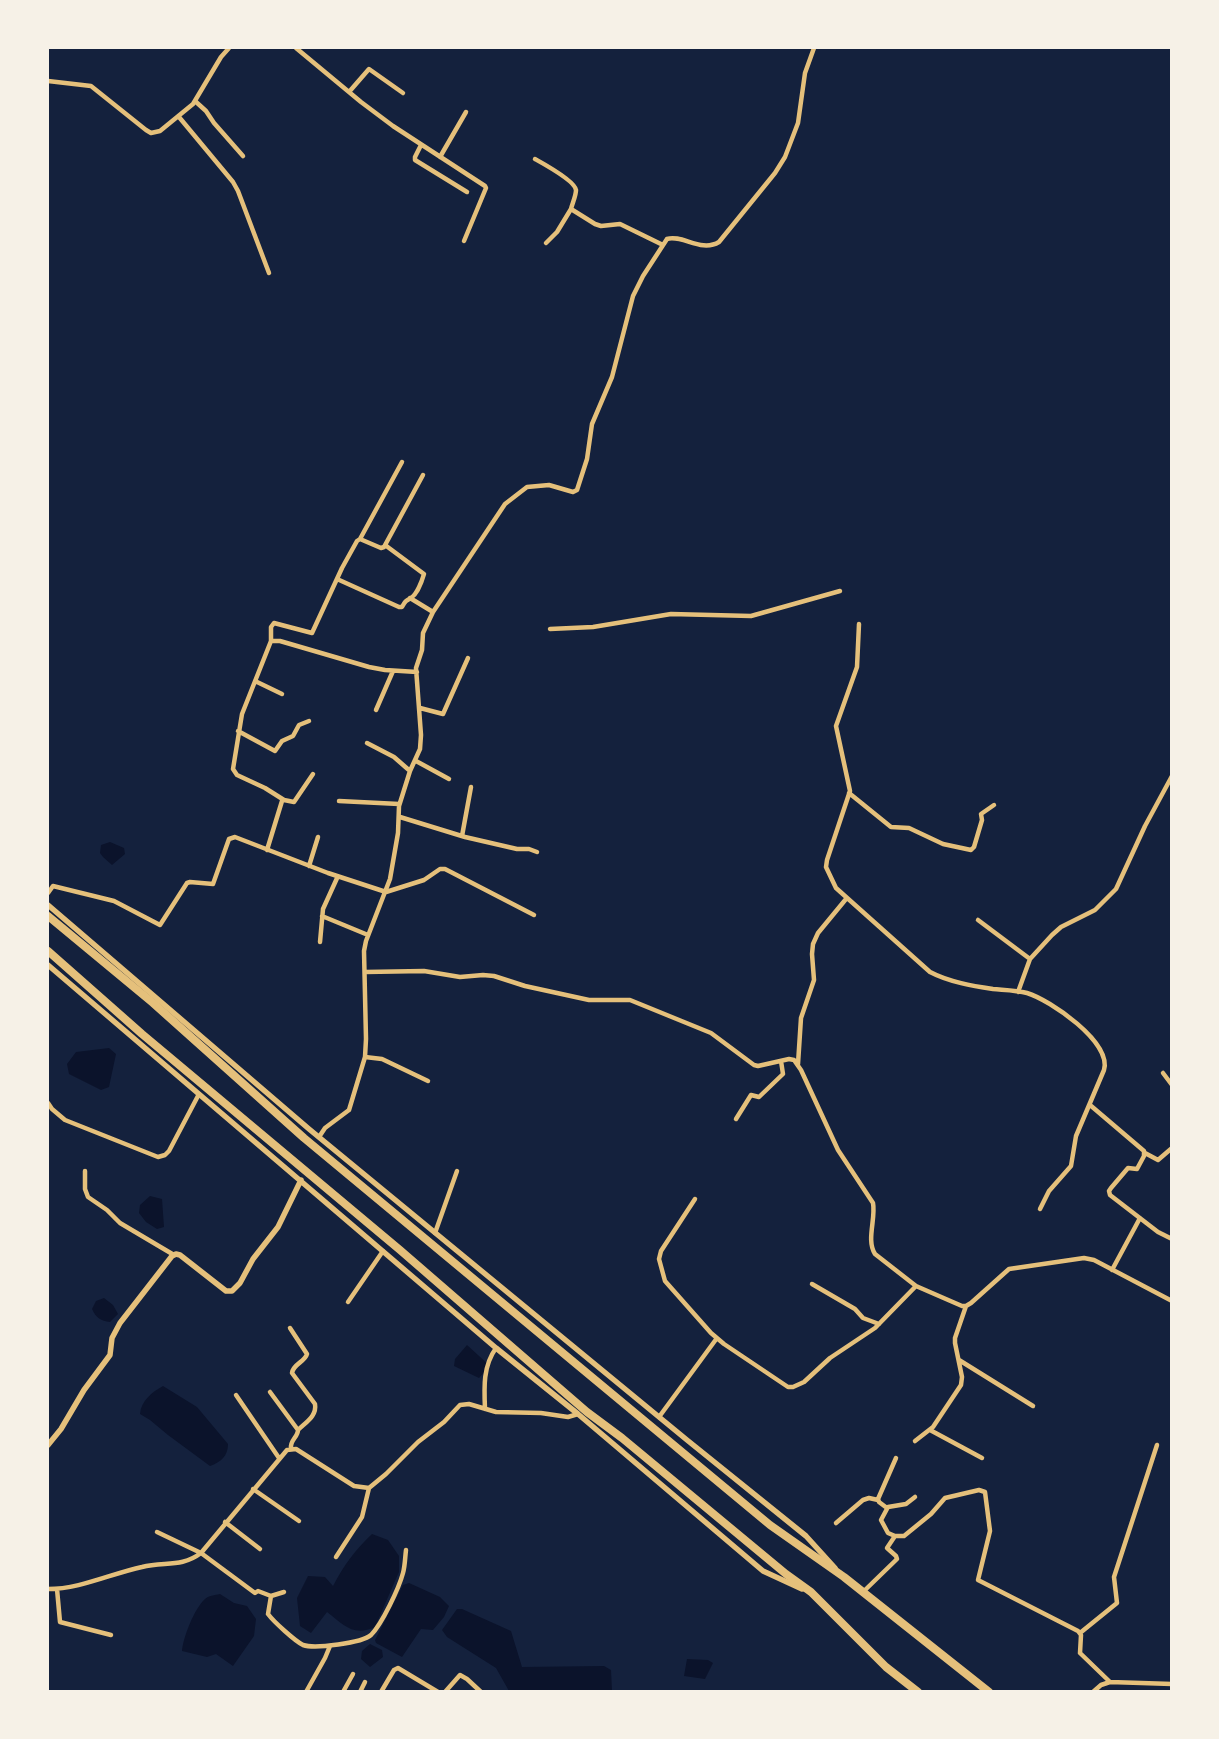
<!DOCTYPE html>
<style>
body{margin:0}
#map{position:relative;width:1219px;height:1739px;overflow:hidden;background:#14213d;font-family:Overpass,sans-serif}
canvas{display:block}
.frame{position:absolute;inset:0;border:49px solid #f6f1e7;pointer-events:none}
</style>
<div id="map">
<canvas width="1219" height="1739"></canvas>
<div class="frame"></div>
</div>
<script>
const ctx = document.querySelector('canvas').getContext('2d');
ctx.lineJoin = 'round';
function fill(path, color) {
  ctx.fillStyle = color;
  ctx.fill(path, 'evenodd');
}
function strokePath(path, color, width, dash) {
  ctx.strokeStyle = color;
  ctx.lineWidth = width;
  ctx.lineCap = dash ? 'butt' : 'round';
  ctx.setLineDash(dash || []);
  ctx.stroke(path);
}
const water = new Path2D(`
 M110,842L124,848L125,854L112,865L103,857L100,853L101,845Z
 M109,1048L116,1054L109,1087L101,1090L69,1074L67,1064L76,1052Z
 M150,1196L162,1199L164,1227L157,1229L146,1222L139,1213L140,1205Z
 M104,1298L113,1305L118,1314L110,1322C101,1321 96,1318 92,1309L96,1301Z
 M467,1345L490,1366L479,1378L454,1366L455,1359Z
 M163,1386L197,1407L228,1444C228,1456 221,1462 210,1466L168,1435L150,1420L140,1414C141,1401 152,1392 163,1386Z
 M372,1534L388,1540L399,1556V1572L375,1627C353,1637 344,1625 327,1612L311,1633L300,1626L297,1598L308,1576L325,1577L333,1586C344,1565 355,1550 372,1534Z
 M409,1583L440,1597L449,1606L444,1617L433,1630L421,1629L402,1657L376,1643L375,1640L403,1585Z
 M220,1594L234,1603L247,1606L256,1619L254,1636L233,1666L216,1654L207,1657L182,1651C183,1638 194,1609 205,1599C208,1596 215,1595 220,1594Z
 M457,1609H462L511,1631L522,1667L604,1666L611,1670L612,1691H509L496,1668L447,1637L442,1630Z
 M370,1644L382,1650L383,1657L370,1667L361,1659L362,1651Z
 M687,1659L708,1660L713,1663L705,1679L684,1676Z`);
const minor = new Path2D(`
 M296,48L361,102L393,126L485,186L486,188L464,241
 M48,81L91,86L146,130L151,133L160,131L193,104L221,57L229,48
 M349,92L369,69L403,93
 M195,101L206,111L214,123L243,156
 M179,117L233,182L238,191L269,273
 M421,145L415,157V160L467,192
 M440,157L466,112
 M535,159C544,164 575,181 576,190C576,196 572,204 571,209
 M546,243L557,232L571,209L595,224L601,226L620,224L663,245
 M360,539L402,462
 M337,579L399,607H402C406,600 406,601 411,598C417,594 422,581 424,574L385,545
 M410,598L433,612
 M859,624L857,667L836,726L850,791L827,860L826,867L836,888L930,972C949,982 973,986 993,989C1004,990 1016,990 1027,993C1050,1000 1112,1042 1104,1070L1076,1136L1071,1166L1049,1191L1040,1209
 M550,629L593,627L671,614L751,616L840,591
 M271,641V627L274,623L312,633L342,568L357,541L360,539L381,548L384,547L423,475
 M255,681L282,694
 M420,708L443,714L468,658
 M376,710L393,671
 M238,731L275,751L282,741L293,736L299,725L309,721
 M367,743L394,757L410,771
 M416,761L449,779
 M849,793L891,827L909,828L943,844L971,850L974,847L982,820L981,814L994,805
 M284,800L265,788L237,775L233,769L242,714L271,641H280L369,667L385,670L417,672
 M339,801L399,804
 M400,817L465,837L517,849H529L537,852
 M462,836L471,787
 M267,850L282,801L284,800L294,802L313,774
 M309,866L318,837
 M48,893L53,886L114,901L160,925L187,883L190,882L213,884L229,839L235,837L328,873L386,892L424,880L440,869H445L534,915
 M322,916L368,935
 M978,920L1030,959
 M320,942L323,909L338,876
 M365,972L424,971L460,977L483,975L494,976L525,986L589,1000H630L711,1033L754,1065L758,1066L789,1059L794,1060L801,1070L838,1150L873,1203C876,1219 866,1240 875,1254L916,1286L962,1306H966L971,1303L1009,1269L1084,1258L1094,1260L1172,1301
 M1018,992L1030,959L1052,935L1061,927L1095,910L1116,889L1145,826L1172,776
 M365,1057L382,1059L428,1081
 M798,1064L801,1018L814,980L812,954L813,944L818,933L846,899
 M1163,1073L1172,1085
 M48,1103L52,1109L65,1120L158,1157L165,1155L169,1151L199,1094
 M1090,1105L1144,1151V1156L1137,1169L1128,1168L1111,1188L1109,1191L1110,1195L1158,1232L1172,1239
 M736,1119L751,1095L759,1097L783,1074L781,1061
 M319,1137L325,1128L349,1110L365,1057L366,1039L364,951L366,941L390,879L398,833L399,806L410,771L420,749L421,735L416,668L422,650L423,633L433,612L505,504L527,487L549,485L573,492L577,490L587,459L592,424L612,377L633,296L643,276L667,239C682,234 701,253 719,242L775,173L785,157L798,123L805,73L814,48
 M1145,1153L1158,1160L1172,1148
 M85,1171V1189L88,1197L107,1210L120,1223L174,1255
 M695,1199L661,1251L659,1259L665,1281L711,1333L724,1344L788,1387H793L804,1382L830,1358L875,1328L916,1286
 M435,1233L457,1171
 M1112,1270L1140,1218
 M812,1284L855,1309L863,1318L879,1324
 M348,1302L383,1251
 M290,1328L307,1354C305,1362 293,1364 292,1373L315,1404C317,1416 306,1422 298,1430
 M959,1360L1033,1406
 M270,1392L298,1430C298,1437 290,1440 291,1448
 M236,1395L279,1458
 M485,1409C484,1387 483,1366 496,1348
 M659,1417L717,1338
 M930,1430L982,1458
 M915,1441L933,1427L961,1385L962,1377L955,1343V1338L966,1306
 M253,1489L299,1521
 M915,1497L906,1504L888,1507L881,1520L888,1533L895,1536H904L931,1514L945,1498L979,1490L985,1492L990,1531L978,1580L1078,1631L1081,1635L1080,1653L1110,1682
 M887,1508L879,1502L878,1499L896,1458
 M225,1522L260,1549
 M836,1523L863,1500L869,1498L878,1500
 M157,1532L201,1553L255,1593L258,1591L271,1596L268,1614C274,1622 295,1641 303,1645C315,1649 362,1643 371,1635C382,1624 399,1588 403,1573C405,1566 405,1558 406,1550
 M336,1557L362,1517L369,1488
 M48,1589C80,1589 110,1574 142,1567C164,1561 181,1568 201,1553L287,1450L296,1449L354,1486L369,1488L386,1474L418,1442L444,1422L460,1405L469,1404L496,1412L541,1413L568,1417L578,1414
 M57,1589L60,1622L111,1635
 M863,1592L897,1559L896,1556L887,1548L895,1536
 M271,1596L284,1592
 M1080,1633L1117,1603L1114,1577L1157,1445
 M306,1692L325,1658L330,1646
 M343,1692L353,1674
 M360,1692L365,1682
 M381,1692L394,1670L398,1668L438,1692
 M445,1692L460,1675L467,1679L481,1692
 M1093,1692L1101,1685L1110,1682L1172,1684`);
const tertiary = new Path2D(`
 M48,905L309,1129L687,1440L806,1536L835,1568
 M48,965L496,1348L578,1414L763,1571L802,1589
 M48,1445L61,1429L84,1390L110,1355L112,1338L120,1323L172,1256L176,1254L180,1255L226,1291H232L240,1283L253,1259L278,1227L301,1180`);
const trunk = new Path2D(`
 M48,916L153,1003L304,1138L770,1525L844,1577L989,1692
 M48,951L142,1034L400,1250L587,1412L622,1438L786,1574L811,1592L886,1667L918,1692`);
fill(water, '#0b132b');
strokePath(minor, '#e5c07b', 4.5);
strokePath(tertiary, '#e5c07b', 5.5);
strokePath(trunk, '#e5c07b', 8);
</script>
